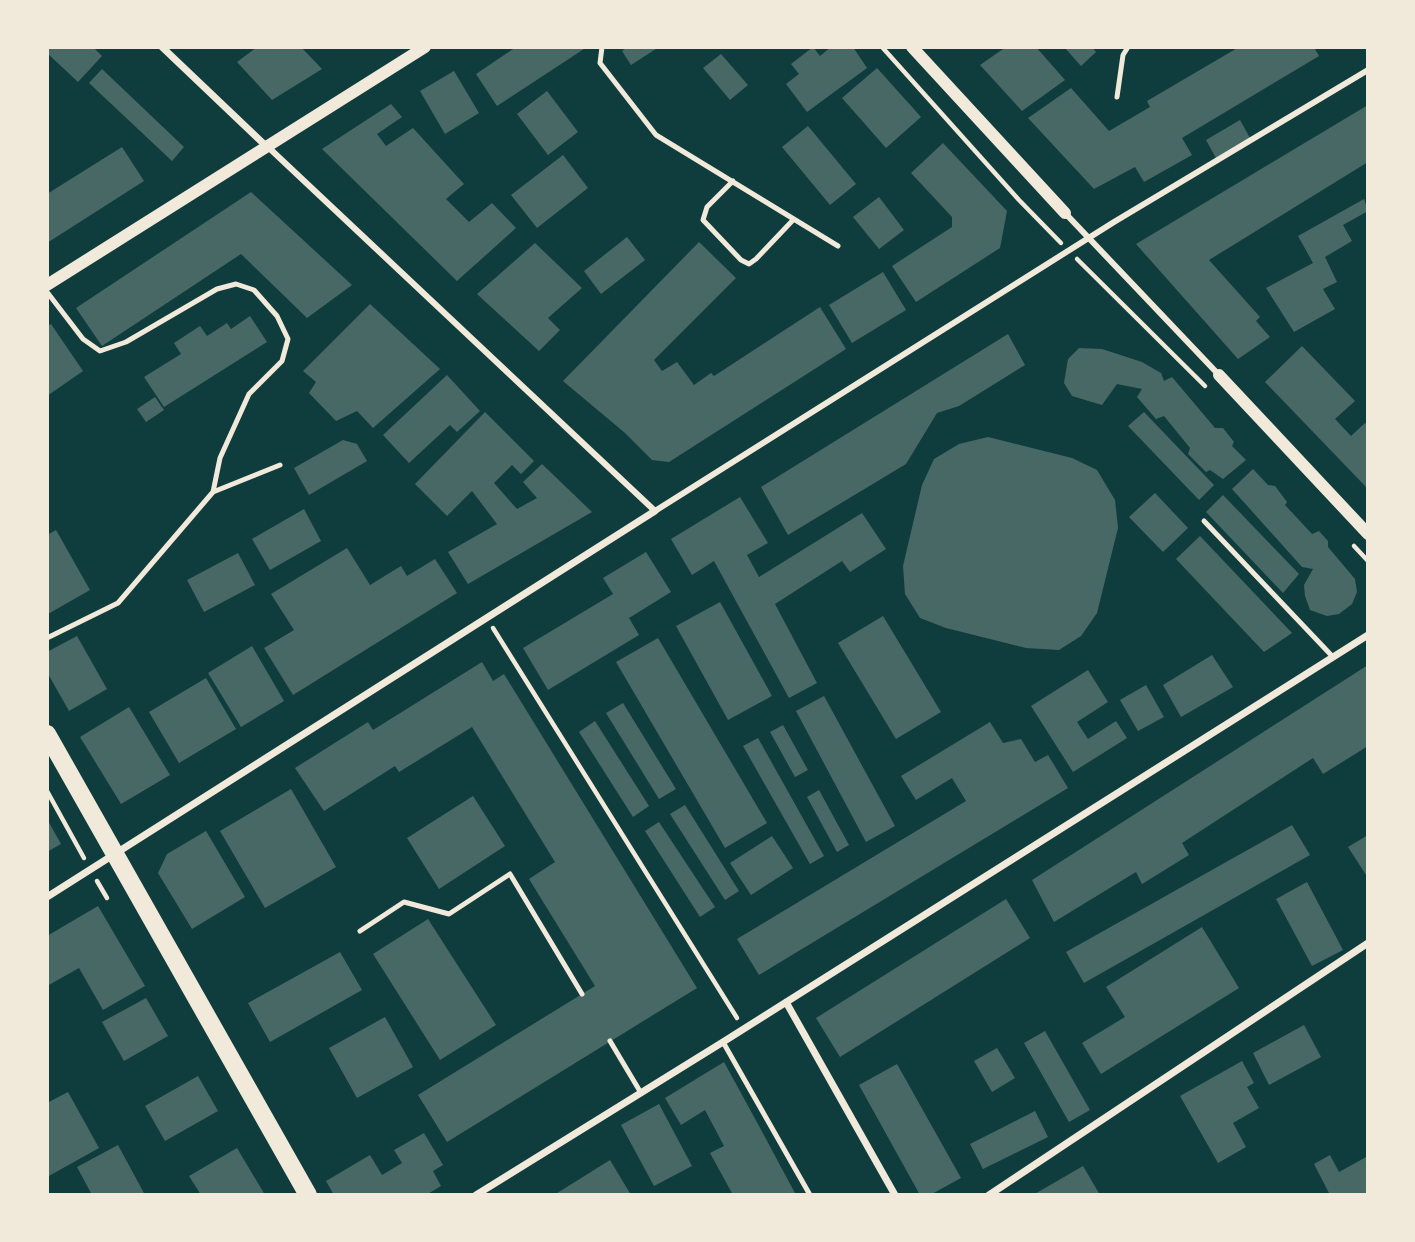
<!DOCTYPE html>
<style>
body{margin:0}
#map{position:relative;width:1415px;height:1242px;overflow:hidden;background:#0f3d3e;font-family:"IBM Plex Sans",sans-serif}
canvas{display:block}
.frame{position:absolute;inset:0;border:49px solid #f1e9da;pointer-events:none}
</style>
<div id="map">
<canvas width="1415" height="1242"></canvas>
<div class="frame"></div>
</div>
<script>
const ctx = document.querySelector('canvas').getContext('2d');
ctx.lineJoin = 'round';
function fill(path, color) {
  ctx.fillStyle = color;
  ctx.fill(path, 'evenodd');
}
function strokePath(path, color, width, dash) {
  ctx.strokeStyle = color;
  ctx.lineWidth = width;
  ctx.lineCap = dash ? 'butt' : 'round';
  ctx.setLineDash(dash || []);
  ctx.stroke(path);
}
const building = new Path2D(`
 M47,47H93L102,56L78,82L47,53Z
 M257,47H301L322,69L272,100L237,62Z
 M516,47H587L497,106L476,74Z
 M627,47H659L631,65L622,51Z
 M813,47L820,56L831,47H853L867,68L807,112L786,84L799,74L791,64Z
 M1006,47H1036L1065,80L1022,111L980,65Z
 M1064,47H1092L1096,52L1081,66Z
 M1239,47H1314L1319,56L1182,138L1192,155L1144,182L1135,167L1094,189L1028,118L1071,88L1109,131L1150,107L1147,101Z
 M721,54L748,85L730,100L703,68Z
 M877,68L921,117L886,148L842,98Z
 M102,69L184,147L172,161L89,83Z
 M454,71L479,113L445,134L420,91Z
 M547,91L578,132L548,155L517,114Z
 M391,104L402,117L377,134L386,146L413,128L464,184L446,199L469,222L492,203L516,228L457,281L322,149Z
 M1368,105V162L1209,260L1260,317L1256,321L1270,337L1238,359L1136,244Z
 M1240,120L1250,138L1216,158L1206,140Z
 M808,126L856,184L830,205L782,147Z
 M943,143L1007,211L1000,248L916,302L892,266L952,227V217L911,173Z
 M122,147L144,181L47,243V194Z
 M563,155L588,188L537,228L511,195Z
 M251,192L352,285L307,318L241,254L102,346L76,308Z
 M879,197L904,230L879,249L853,217Z
 M1364,199L1368,211L1343,225L1352,241L1325,257L1337,282L1323,289L1335,309L1294,332L1266,288L1313,263L1298,236Z
 M627,237L645,260L601,294L584,271Z
 M699,242L736,278L654,360L662,371L677,362L694,385L711,373L714,376L820,307L846,349L669,462L652,460L625,433L563,381Z
 M535,243L582,288L548,318L560,330L539,351L477,294Z
 M883,272L906,310L852,343L829,305Z
 M370,304L440,369L373,428L357,411L336,421L309,393L316,382L303,371Z
 M250,316L267,342L164,407L144,377L181,354L174,343L200,326L207,336L227,323L231,329Z
 M51,324L83,371L47,396V326Z
 M1008,334L1025,365L959,406L937,413L906,464L788,535L761,487Z
 M1302,346L1355,401L1335,419L1351,436L1365,423L1368,426V489L1265,382Z
 M1079,348L1102,349L1142,362L1161,373L1164,381L1172,377L1215,428H1223L1234,442L1232,446L1246,460L1223,479L1210,470L1206,472L1188,454L1190,448L1164,416L1156,419L1137,397L1142,389L1117,384L1102,405L1072,396L1064,383L1068,359Z
 M447,375L480,411L457,432L450,425L409,463L383,435Z
 M155,397L164,410L146,422L137,409Z
 M485,412L534,461L521,474L512,465L494,483L517,509L537,498L523,482L542,464L592,512L468,584L448,552L497,524L472,491L447,516L415,484Z
 M1144,412L1214,485L1199,500L1128,426Z
 M988,437L1072,458L1097,470L1115,500L1118,528L1097,613L1081,636L1059,650L1026,648L946,628L920,618L905,594L903,566L922,485L934,459L959,444Z
 M343,440L357,444L367,461L309,495L294,468Z
 M1253,469L1268,485L1275,486L1287,502L1285,505L1312,534L1319,531L1328,541V547L1355,579L1357,592L1352,604L1339,614L1327,616L1310,610L1305,596L1304,585L1313,569L1302,567L1232,489Z
 M1155,493L1188,528L1163,552L1129,517Z
 M1223,495L1299,574L1283,593L1206,512Z
 M740,497L768,543L747,555L759,577L862,513L886,549L850,572L842,561L775,604L817,683L789,698L714,561L692,575L671,539Z
 M304,509L321,541L270,570L252,539Z
 M56,530L90,590L48,614L47,535Z
 M1200,536L1292,633L1264,652L1176,559Z
 M347,548L370,585L401,566L407,576L435,559L457,593L293,695L264,648L294,630L271,594Z
 M646,552L671,592L629,618L639,635L548,690L523,648L613,594L603,578Z
 M238,553L255,585L204,612L187,580Z
 M720,602L772,696L728,720L676,626Z
 M883,616L941,712L896,739L838,643Z
 M77,636L107,689L69,711L47,672V652Z
 M658,638L767,823L725,848L616,662Z
 M252,646L284,701L241,727L208,673Z
 M1212,655L1233,687L1181,717L1163,685Z
 M482,662L493,681L504,674L697,988L447,1142L418,1095L595,986L529,879L555,862L472,727L399,772L395,766L324,811L295,768L368,722L373,730Z
 M1368,665V746L1323,774L1313,758L1182,843L1189,855L1142,884L1136,872L1054,922L1032,880Z
 M1088,670L1108,702L1077,722L1088,739L1116,721L1127,738L1073,772L1031,706Z
 M206,678L236,729L179,763L149,712Z
 M1146,685L1164,717L1138,731L1120,700Z
 M824,696L895,826L866,842L796,711Z
 M623,703L676,789L659,799L606,713Z
 M129,707L170,775L121,804L80,737Z
 M595,721L649,806L633,817L579,732Z
 M990,722L1003,743L1021,739L1035,762L1048,755L1068,788L759,975L737,939L966,801L952,778L916,800L901,776Z
 M783,725L808,770L795,777L770,732Z
 M758,738L824,856L810,864L743,746Z
 M291,789L336,867L265,908L220,831Z
 M819,790L849,845L837,852L807,797Z
 M473,796L505,846L439,889L407,838Z
 M685,805L739,891L725,900L670,814Z
 M47,819L61,844L47,852Z
 M659,822L715,907L700,917L645,831Z
 M1292,825L1310,855L1084,983L1066,952Z
 M206,831L245,897L192,929L158,873L167,854Z
 M1368,835V878L1348,847Z
 M772,836L793,868L751,895L730,863Z
 M1307,882L1343,950L1312,966L1276,899Z
 M1006,899L1030,938L840,1057L816,1018Z
 M98,906L145,986L103,1010L79,968L47,986V936Z
 M428,919L496,1025L440,1060L373,954Z
 M1202,927L1239,988L1101,1074L1082,1043L1125,1017L1106,987Z
 M340,952L362,990L270,1042L248,1003Z
 M146,998L168,1036L124,1061L102,1022Z
 M385,1017L413,1067L357,1098L329,1048Z
 M1304,1025L1321,1057L1269,1085L1253,1053Z
 M1045,1031L1090,1110L1069,1122L1024,1043Z
 M997,1048L1015,1078L992,1092L974,1061Z
 M1242,1061L1254,1083L1247,1087L1259,1108L1233,1123L1246,1147L1218,1163L1180,1096Z
 M724,1062L759,1126L796,1195H733L710,1153L724,1146L705,1110L681,1125L665,1098Z
 M897,1064L961,1178L930,1195H920L859,1085Z
 M198,1076L218,1111L165,1141L145,1106Z
 M68,1092L99,1148L47,1177V1103Z
 M659,1104L692,1166L654,1186L621,1125Z
 M1035,1111L1048,1137L983,1169L970,1144Z
 M424,1133L443,1165L433,1171L441,1186L426,1195H334L326,1181L370,1155L382,1175L402,1163L394,1150Z
 M118,1145L145,1195H92L77,1167Z
 M237,1148L265,1195H201L189,1176Z
 M1330,1155L1339,1172L1368,1156V1195H1330L1314,1164Z
 M610,1160L631,1195H554Z
 M1083,1166L1100,1195H1033Z`);
const path = new Path2D(`
 M882,47L1019,200L1061,243
 M1077,259L1205,386
 M1354,546L1368,561
 M493,628L737,1018
 M47,791L84,858
 M97,881L107,898`);
const service = new Path2D(`
 M602,47L600,63L656,135L838,246
 M1117,97L1123,55L1128,47
 M733,181L707,207L703,220L741,260L749,264L756,259L794,219
 M47,292L83,339L100,351L126,342L217,289L236,284L254,290L277,316L288,339L282,361L249,394L220,458L213,492
 M1204,521L1333,657
 M47,638L118,603L213,492L280,465
 M360,931L404,902L449,914L510,874L582,994
 M610,1041L641,1093
 M723,1042L810,1195`);
const pedestrian = new Path2D(`
 M268,147L655,511L1114,222L1368,70
 M1065,213L1219,375`);
const minor = new Path2D(`
 M162,47L266,146
 M47,897L655,511
 M786,1002L895,1195
 M476,1195L723,1042L1368,635
 M989,1195L1368,943`);
const tertiary = new Path2D(`
 M912,47L1065,213
 M47,285L425,47
 M1219,375L1368,534`);
const primary = new Path2D(`
 M47,734L308,1195`);
fill(building, '#486865');
strokePath(path, '#f1e9da', 4.5);
strokePath(service, '#f1e9da', 5);
strokePath(pedestrian, '#f1e9da', 6);
strokePath(minor, '#f1e9da', 7);
strokePath(tertiary, '#f1e9da', 12);
strokePath(primary, '#f1e9da', 18);
</script>
